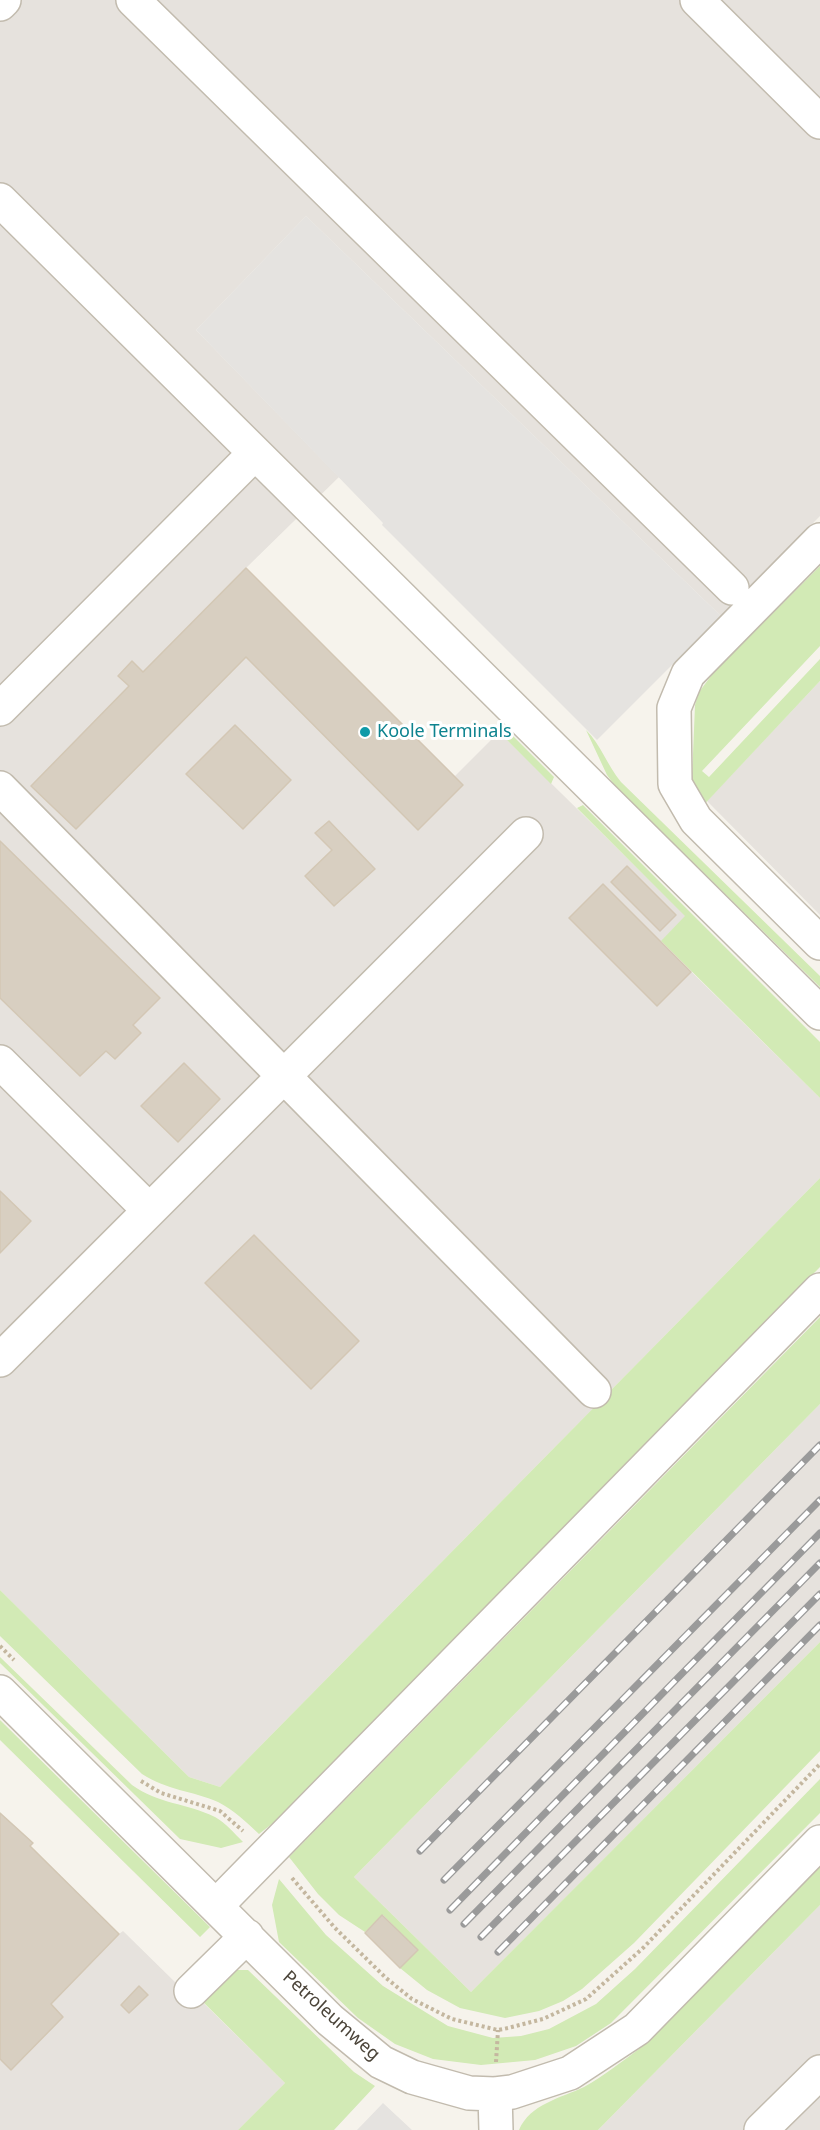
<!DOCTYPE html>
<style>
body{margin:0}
canvas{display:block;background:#f6f3ec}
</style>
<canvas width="820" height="2130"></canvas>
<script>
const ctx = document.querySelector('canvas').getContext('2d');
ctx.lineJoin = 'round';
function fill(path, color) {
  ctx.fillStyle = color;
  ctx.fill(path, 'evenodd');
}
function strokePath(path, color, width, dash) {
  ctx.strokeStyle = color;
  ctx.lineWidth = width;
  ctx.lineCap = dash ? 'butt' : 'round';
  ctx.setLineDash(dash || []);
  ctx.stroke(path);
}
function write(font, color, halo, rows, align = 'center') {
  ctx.font = font + ' "Noto Sans",sans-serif';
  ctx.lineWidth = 6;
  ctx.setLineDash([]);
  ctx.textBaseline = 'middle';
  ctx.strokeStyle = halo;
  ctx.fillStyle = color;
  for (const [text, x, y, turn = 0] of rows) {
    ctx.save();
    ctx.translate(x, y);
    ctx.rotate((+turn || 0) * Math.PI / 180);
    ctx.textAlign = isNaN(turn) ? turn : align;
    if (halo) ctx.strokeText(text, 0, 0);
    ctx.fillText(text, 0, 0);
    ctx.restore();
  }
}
const industrial = new Path2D(`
 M0,0H820V516L721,616L306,216L196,330L339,477L246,568L455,776L499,732L686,916L661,942L820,1098V1178L220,1787L189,1777L0,1590Z
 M820,681V915L707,801Z
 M820,1404V1642L471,1992L354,1877Z
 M0,1813L30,1846L119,1934L123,1931L176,1983L180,1980L285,2083L238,2130H0Z
 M820,1905V2130H598Z`);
const green = new Path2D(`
 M820,566V646L702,771L709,777L820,659V681L699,810L694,801L692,779L695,705L699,692L714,672Z
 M504,727L554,777L551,784L499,732Z
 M586,730C601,745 607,765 621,782L820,976V987L616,787L607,775Z
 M583,805L820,1042V1098L661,941L685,916L577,808Z
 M820,1178V1267L273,1823L259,1834C246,1822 234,1810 218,1802C193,1791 166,1790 142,1774L0,1636V1590L189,1777L220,1787Z
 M820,1317V1404L354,1877L471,1992L820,1642V1751L634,1943L582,1989L563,2001L539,2011L505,2018L460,2008L427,1990L400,1968L418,1950L383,1915L365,1932L339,1915L318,1894L289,1857Z
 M0,1657L132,1785C158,1804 187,1803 215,1817C226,1823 234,1833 243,1842L221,1848L180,1839L0,1663Z
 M0,1720L210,1927L200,1937L0,1740Z
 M820,1779V1813L611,2023L576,2046L535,2060L481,2065L433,2059L395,2044L358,2018L279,1942L272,1905L279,1879L326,1935L383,1986L448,2026L493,2038L521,2036L549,2029L596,2004L635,1969Z
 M820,1864V1905L598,2130H519C530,2104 561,2098 584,2087C604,2076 621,2062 639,2049Z
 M236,1970H248L354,2072L375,2086L334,2130H238L285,2083L202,2001Z`);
const parking = new Path2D(`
 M306,216L721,616L597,740L382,525L383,523L196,330Z
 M383,2103L412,2130H357Z`);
const building = new Path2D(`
 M246,568L463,785L418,830L246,657L76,829L31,786L129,686L118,676L132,661L143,672Z
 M235,725L291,780L243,829L186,774Z
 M329,821L375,869L334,906L305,876L332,850L315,833Z
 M0,841L160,998L133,1025L141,1033L115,1059L106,1051L80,1076L0,998Z
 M627,866L676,915L660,931L611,882Z
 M603,884L691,972L657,1006L569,918Z
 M184,1063L220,1099L178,1142L141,1106Z
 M0,1191L31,1221L0,1253Z
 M254,1235L359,1341L311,1389L205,1283Z
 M0,1813L33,1843L30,1846L119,1934L51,2004L63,2017L11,2070L0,2059Z
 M382,1915L418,1950L400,1968L365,1933Z
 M139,1986L148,1995L129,2013L121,2005Z`);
const path = new Path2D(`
 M0,1646L14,1660
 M141,1781L161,1793L220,1811L243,1831
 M292,1878L335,1928L386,1978L412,1999L452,2019L498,2030L508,2028L543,2019L586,1999L644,1947L820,1764
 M496,2062L498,2030`);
const minor = new Path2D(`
 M133,0L732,588
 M697,0L820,122
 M0,4L4,0
 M0,200L820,1013
 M820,540L688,674L674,708L675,784L696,820L820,943
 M0,709L255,453
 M0,788L594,1391
 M0,1062L149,1210
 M0,1360L526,834
 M0,1692L330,2020L381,2062L412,2077L469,2093L495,2094L512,2092L570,2073L637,2029L820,1842
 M216,1906L820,1290
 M191,1991L247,1936
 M495,2094L496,2130
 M761,2130L820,2072`);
const rail = new Path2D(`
 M420,1851L820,1445
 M444,1880L820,1500
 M450,1910L820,1533
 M464,1924L820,1563
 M481,1937L820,1594
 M498,1952L820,1625`);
const markers = [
 [365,732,6,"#0f9aa8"]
];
const cultureNames = [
 ["Koole Terminals",377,732]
];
const streetNames = [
 ["Petroleumweg",331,2016,42]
];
fill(industrial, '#e6e2dd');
fill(green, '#d2eab5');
fill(parking, '#e5e3e0');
fill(building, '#d8cfc1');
strokePath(building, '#d3c7b4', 1.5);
strokePath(minor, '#c2bbae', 36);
strokePath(path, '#c4b79f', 4, [3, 3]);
strokePath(minor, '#fff', 33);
strokePath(rail, '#9a9a9a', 7);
strokePath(rail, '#fff', 4.5, [14]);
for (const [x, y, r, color] of markers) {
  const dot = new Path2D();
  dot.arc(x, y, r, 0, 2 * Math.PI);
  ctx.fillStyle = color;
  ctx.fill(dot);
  strokePath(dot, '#fff', 2);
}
write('18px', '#0d838f', '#fff', cultureNames, 'left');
write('18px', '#4b4439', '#fff', streetNames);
</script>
